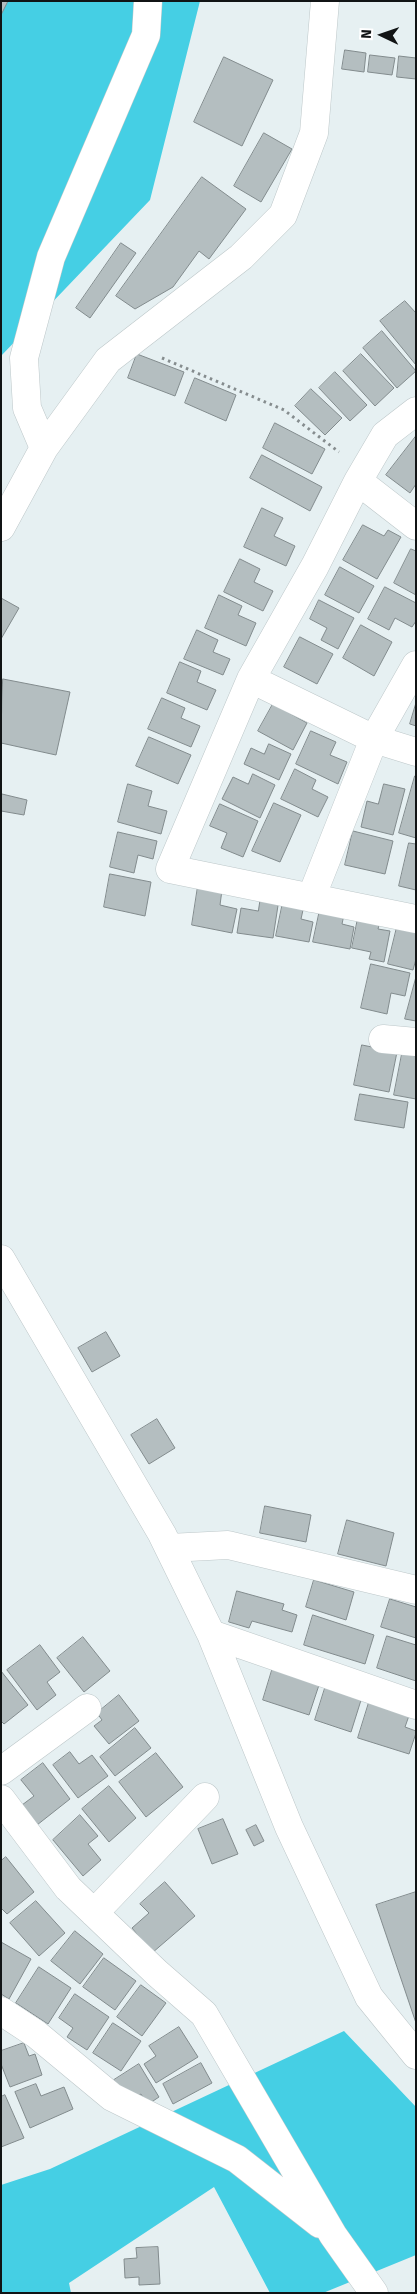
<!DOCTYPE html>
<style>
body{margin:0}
#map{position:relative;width:417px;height:2294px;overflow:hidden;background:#e6f0f2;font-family:"Fira Sans",sans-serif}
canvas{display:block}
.frame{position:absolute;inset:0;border:2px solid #111415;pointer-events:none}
.north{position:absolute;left:357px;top:10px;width:50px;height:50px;-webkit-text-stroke:4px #fff;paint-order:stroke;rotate:273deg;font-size:14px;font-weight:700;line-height:20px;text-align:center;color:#111415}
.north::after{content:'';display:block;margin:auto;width:18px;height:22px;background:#111415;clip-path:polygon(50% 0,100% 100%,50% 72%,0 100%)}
</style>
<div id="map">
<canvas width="417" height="2294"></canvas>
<div class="frame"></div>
<div class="north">N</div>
</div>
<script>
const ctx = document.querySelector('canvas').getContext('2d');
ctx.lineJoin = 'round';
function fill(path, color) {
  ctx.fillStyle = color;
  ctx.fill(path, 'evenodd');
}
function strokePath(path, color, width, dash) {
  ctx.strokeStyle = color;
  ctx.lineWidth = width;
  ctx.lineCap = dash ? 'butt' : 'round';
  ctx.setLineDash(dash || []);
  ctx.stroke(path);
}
const forest = new Path2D(`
 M1,1H200L150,200L1,356Z
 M344,2031L416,2107V2255L323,2293H270L214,2187L69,2283L71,2293H1V2185L50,2169Z`);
const building = new Path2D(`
 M1,1H8L1,15Z
 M345,50L366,53L364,72L342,69Z
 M370,55L395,58L392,75L368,72Z
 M399,56L416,58V79L397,77Z
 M224,57L273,80L242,146L194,122Z
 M264,133L292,149L261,202L234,186Z
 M202,177L246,209L209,259L199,251L173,287L135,309L116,296Z
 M121,243L136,253L90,318L76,308Z
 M405,301L416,313V365L380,321Z
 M382,331L416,371L397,388L363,348Z
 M137,354L184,372L175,396L128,378Z
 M361,354L394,388L375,406L343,371Z
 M335,372L367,405L350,421L319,388Z
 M195,378L236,395L226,421L185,403Z
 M311,389L342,418L325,435L295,406Z
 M275,423L325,449L312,474L263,448Z
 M416,436V484L410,493L386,475Z
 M262,455L322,487L310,511L250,478Z
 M262,508L283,518L274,536L295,546L286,566L244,547Z
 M363,525L384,536L388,530L401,537L377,579L343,560Z
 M411,549L416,551V595L394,583Z
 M240,559L260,569L254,582L273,591L263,611L224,592Z
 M340,567L374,586L359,613L325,595Z
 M385,587L416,603V621L412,627L395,618L389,630L368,619Z
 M219,595L242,606L238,615L256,623L246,646L205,628Z
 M1,598L19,608L1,639Z
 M319,600L354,618L338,649L321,640L327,628L310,619Z
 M361,625L392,642L374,676L343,658Z
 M197,630L218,640L213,652L230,659L223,675L184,659Z
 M300,637L333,654L317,684L284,667Z
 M180,662L201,671L197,682L216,690L207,710L167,693Z
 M3,679L70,692L56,755L1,743Z
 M162,698L185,708L181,718L200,726L191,747L148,729Z
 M416,703V726L410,724Z
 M273,704L307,723L293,750L258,731Z
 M311,731L336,742L330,755L347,762L338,784L296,764Z
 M149,737L191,755L178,784L136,766Z
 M269,744L291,754L279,780L244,764L251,748L264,754Z
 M295,769L316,780L312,789L328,797L318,817L281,799Z
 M253,774L275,785L260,818L222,799L233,777L248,784Z
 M415,776H416V838L399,833Z
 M128,784L152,791L148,806L167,811L161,834L118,822Z
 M384,784L405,789L393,835L361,827L367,801L378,804Z
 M2,794L27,800L24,815L1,811Z
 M274,803L301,815L280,862L252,851Z
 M220,804L258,821L243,857L221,848L227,833L210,826Z
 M353,831L393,841L385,874L345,865Z
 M118,832L157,841L153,859L138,855L134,873L110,867Z
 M409,843L416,844V890L399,886Z
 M110,874L151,882L145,916L104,907Z
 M198,886L222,890L220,905L237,909L232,933L192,925Z
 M261,896L279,899L273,938L237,933L241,908L258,911Z
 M284,897L305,901L301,919L313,922L309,942L276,936Z
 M321,905L345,910L342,924L354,927L350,949L313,942Z
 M359,913L381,917L378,929L390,931L384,962L369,959L371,952L352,948Z
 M398,923L416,927V959L413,970L388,964Z
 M371,964L410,973L405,996L391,993L387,1014L361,1008Z
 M416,977V1021L405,1019Z
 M362,1045L397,1052L389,1092L354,1085Z
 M402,1054L416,1056V1099L394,1095Z
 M360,1094L408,1102L404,1128L355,1120Z
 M106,1332L120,1356L92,1372L78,1348Z
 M157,1419L175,1448L149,1464L131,1435Z
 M265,1506L311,1515L306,1542L260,1533Z
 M347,1520L394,1533L386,1566L338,1554Z
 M314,1580L354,1592L346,1620L306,1607Z
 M237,1591L284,1604L282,1610L297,1615L292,1632L252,1621L249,1628L229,1622Z
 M390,1599L416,1607V1638L381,1627Z
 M313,1615L374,1635L365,1664L304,1645Z
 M387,1636L416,1645V1681L377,1668Z
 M83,1637L110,1671L84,1692L57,1658Z
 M40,1645L60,1672L47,1682L56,1695L37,1710L7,1670Z
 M273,1667L320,1682L309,1715L263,1700Z
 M1,1671L28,1705L4,1724L1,1721Z
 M326,1685L362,1697L351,1732L315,1720Z
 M119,1695L139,1721L109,1744L94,1726L102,1720L97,1713Z
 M371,1696L411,1710L405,1727L416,1731V1733L409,1754L358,1738Z
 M135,1728L151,1748L115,1776L100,1757Z
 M70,1752L79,1764L92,1755L108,1776L78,1798L53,1765Z
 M156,1753L183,1787L146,1817L119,1782Z
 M43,1763L70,1799L37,1825L22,1805L34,1796L21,1780Z
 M109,1786L136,1818L109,1842L82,1809Z
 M80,1815L98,1836L88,1844L101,1860L83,1876L53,1840Z
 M223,1819L238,1854L212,1864L198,1829Z
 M256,1825L264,1841L254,1846L246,1830Z
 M6,1857L34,1892L7,1914L1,1908V1861Z
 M165,1882L195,1916L152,1953L132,1928L149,1913L140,1904Z
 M416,1892V2023L376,1905Z
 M36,1901L65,1933L39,1956L10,1923Z
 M75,1931L103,1954L80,1984L51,1961Z
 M1,1942L31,1959L9,1999L1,1994Z
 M104,1958L136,1981L115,2010L83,1987Z
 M39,1967L71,1988L48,2024L16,2003Z
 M141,1985L166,2003L142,2036L117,2017Z
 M75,1994L109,2017L87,2050L67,2037L73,2028L59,2018Z
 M113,2023L141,2041L121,2071L93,2053Z
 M179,2027L198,2057L156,2083L144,2064L156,2056L149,2046Z
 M24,2043L29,2056L35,2054L42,2075L10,2087L1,2064V2051Z
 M201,2063L212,2083L173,2104L163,2084Z
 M139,2064L159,2097L147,2105L141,2094L127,2102L114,2080Z
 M36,2084L41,2096L64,2087L73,2109L30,2128L15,2092Z
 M5,2095L24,2138L1,2147V2097Z
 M158,2247L160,2284L139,2285V2277L125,2278L124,2259L137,2258L136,2248Z`);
const path = new Path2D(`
 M162,358L284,410L339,452`);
const minor = new Path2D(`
 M416,411L385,435L358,481L315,566L251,679L170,869L416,919
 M44,448L27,408L24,358L51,257L146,35L148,1
 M358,481L416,526
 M1,527L44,448L108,360L241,257L283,215L314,133L325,1
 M251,679L374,739L416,752
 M311,898L374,739L416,665
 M383,1039L416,1042
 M1,1259L162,1534L211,1634L289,1827L369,1997L416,2055
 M169,1548L228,1545L416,1590
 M211,1634L416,1705
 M1,1771L87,1708
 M1,1799L68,1888L157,1973L204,2014L333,2235L374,2293
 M94,1913L205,1797
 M1,2011L36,2034L112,2097L237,2159L320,2224`);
fill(forest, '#45cfe4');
fill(building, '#b4bec0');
strokePath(building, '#828b8d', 1);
strokePath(minor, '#bdc7c9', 29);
strokePath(path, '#858c8e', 3, [2.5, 4]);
strokePath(minor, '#fff', 28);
</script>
